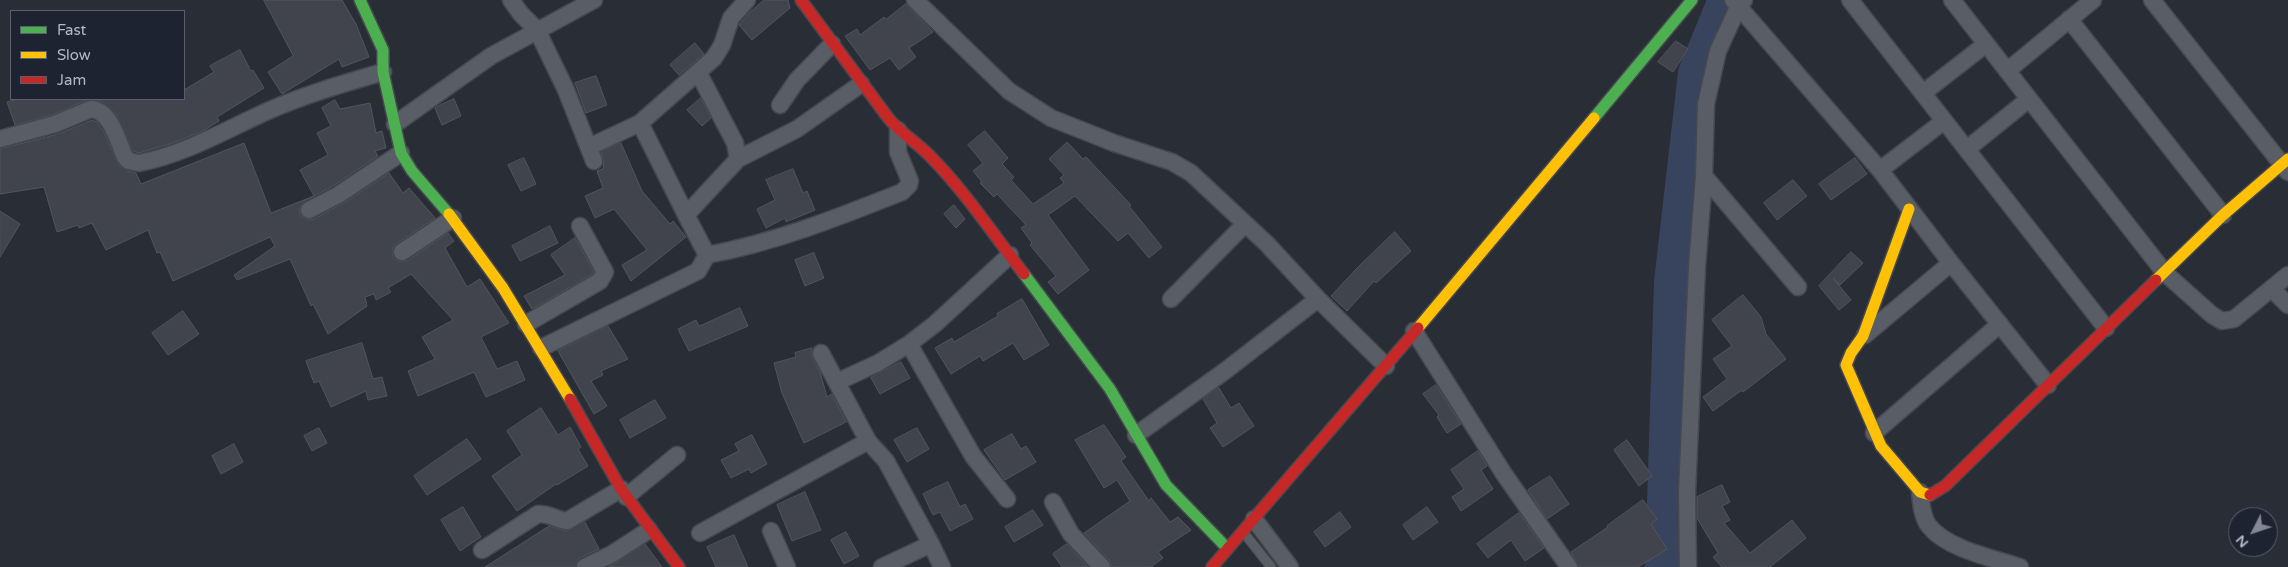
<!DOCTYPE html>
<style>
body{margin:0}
#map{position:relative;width:2288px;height:567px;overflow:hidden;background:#292d36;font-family:"Varela Round",sans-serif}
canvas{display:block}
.legend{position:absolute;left:10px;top:10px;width:175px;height:90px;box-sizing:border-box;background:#1d2330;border:1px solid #595f6c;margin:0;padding:6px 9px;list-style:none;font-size:15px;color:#b3b9c7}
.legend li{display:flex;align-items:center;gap:10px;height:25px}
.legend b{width:25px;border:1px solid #595f6c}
.north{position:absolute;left:2228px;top:507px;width:50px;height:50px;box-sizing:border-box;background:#1d2330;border:1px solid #595f6c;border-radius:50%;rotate:229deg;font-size:14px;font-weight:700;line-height:20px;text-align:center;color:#b3b9c7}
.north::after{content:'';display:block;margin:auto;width:18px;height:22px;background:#838894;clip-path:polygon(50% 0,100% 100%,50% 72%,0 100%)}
</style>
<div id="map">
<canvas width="2288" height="567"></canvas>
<ul class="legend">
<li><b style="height:6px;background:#4caf50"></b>Fast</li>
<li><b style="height:6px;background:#ffc107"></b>Slow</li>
<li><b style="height:6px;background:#c62828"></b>Jam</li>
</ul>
<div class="north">N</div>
</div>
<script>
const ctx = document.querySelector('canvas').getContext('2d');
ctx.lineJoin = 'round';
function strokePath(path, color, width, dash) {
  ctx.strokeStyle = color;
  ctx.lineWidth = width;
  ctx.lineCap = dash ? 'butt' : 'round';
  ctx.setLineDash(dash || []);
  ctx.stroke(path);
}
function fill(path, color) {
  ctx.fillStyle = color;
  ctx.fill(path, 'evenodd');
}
const river = new Path2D(`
 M1663,567L1672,282L1696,73L1726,0`);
const building = new Path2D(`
 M264,0H342L356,24L369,57L342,67L339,59L282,94L268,72L293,56Z
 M764,0H788L790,8L752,40L739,25L749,13Z
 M906,4L933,32L909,48L916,57L899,70L890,58L870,70L845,36L857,29L860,35L884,17L886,19Z
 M1676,41L1688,49L1673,72L1658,62Z
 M695,43L704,54L679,75L670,65Z
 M240,50L251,71L253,70L264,88L217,117L219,121L201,132L170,144L139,153L133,151L116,114L101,101L87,100L52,115L15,125L7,102L18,99H184V90L214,72L210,66Z
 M596,76L607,105L586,113L575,83Z
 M701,98L711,118L702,126L687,110Z
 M454,99L461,116L442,125L435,108Z
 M335,100L340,109L370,103L376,133L382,131L386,148L375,151L378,156L333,186L304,201L299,209L300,215L308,220L314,219L344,203L389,173L403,193L409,188L435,218L396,244L393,248V257L398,261H407L448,233L454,241L445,248L467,287L480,279L509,323L481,337L497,369L517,361L525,380L486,397L474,372L418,396L408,371L435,359L422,337L453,320L411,274L388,288L391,292L376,300L374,294L365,297L367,306L328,334L313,304L311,306L290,259L237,280L234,275L275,246L270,237L173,281L160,252L157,253L148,230L106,250L92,223L79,228L78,225L57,232L44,187L0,194V149L58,134L92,120L97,122L104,132L118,164L127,171L136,173L141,184L244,143L271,213L314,196L300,170L328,155L317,133L331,126L322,108Z
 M985,131L1008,158L1002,164L1014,177L1011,180L1033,204L1064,183L1060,178L1064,175L1049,159L1067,142L1083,159L1086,157L1131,205L1129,206L1162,247L1149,258L1128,233L1118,241L1075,196L1048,215L1089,270L1058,294L1048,282L1056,276L1030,245L1032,243L1021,228L1026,225L997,194L994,197L980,183L982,182L973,171L983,163L968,145Z
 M621,143L642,191L670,224L673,221L686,237L631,281L622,265L647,250L614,209L595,218L585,196L603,188L597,171L603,169L604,162L601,152Z
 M524,158L536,184L521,191L508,165Z
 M1855,158L1867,174L1831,200L1819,184Z
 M793,169L803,193L807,191L815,210L786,222L785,218L766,228L757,209L775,200L766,180Z
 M1793,180L1807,196L1777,220L1764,203Z
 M954,205L965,219L956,228L944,214Z
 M0,211L20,224L0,257Z
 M550,226L558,243L520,261L512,246Z
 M1395,232L1411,251L1376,283L1374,281L1347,311L1331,296L1358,267Z
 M575,238L594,272L593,274L532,309L524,296L565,275L551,255Z
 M1851,252L1863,263L1840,285L1833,278L1851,300L1839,310L1819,286Z
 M814,253L824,278L805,286L795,260Z
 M1743,295L1761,317L1766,334L1786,359L1743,392L1742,390L1713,411L1703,397L1727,379L1713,359L1732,346L1712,320Z
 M1022,299L1049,345L1024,360L1013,343L983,361L980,356L951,374L935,348L952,338L954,342L998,316L997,314Z
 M740,308L748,326L689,351L678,329L696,320L699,326Z
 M183,311L199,334L168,355L152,333Z
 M608,326L628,359L601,371L603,375L591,381L607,406L594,414L558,351Z
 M362,343L373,379L382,377L387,396L368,400L366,391L331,407L319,381L314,383L306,361Z
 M812,348V357L820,372L827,397L832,394L846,422L804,443L782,393L774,363L796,357L795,353Z
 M901,362L910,378L880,394L871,378Z
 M1436,385L1461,424L1447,433L1437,417L1439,415L1423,394Z
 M1219,388L1231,408L1239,403L1254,426L1223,447L1210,428L1217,423L1203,399Z
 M655,400L666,418L630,438L620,420Z
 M541,408L558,435L570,427L581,447L578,449L588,466L557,485L556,484L517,511L492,476L522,455L507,431Z
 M1104,425L1126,457L1121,461L1149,501L1151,498L1170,522L1178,517L1191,530L1158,552L1163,558L1151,567H1112L1109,560L1084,533L1130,501L1117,480L1104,488L1075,440Z
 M319,428L327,443L312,451L304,436Z
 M917,428L929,449L907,462L894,440Z
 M1012,434L1021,449L1026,446L1036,462L1005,480L984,450Z
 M752,435L767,464L751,473L749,469L731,478L721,460L739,451L735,444Z
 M467,439L481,459L427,495L414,476Z
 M1627,440L1652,476L1639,486L1614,450Z
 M234,444L243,462L221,474L212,456Z
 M1478,451L1487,466L1481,470L1493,489L1461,511L1452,497L1464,489L1451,470Z
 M1550,476L1569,504L1547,519L1528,490Z
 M948,482L960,507L965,504L973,519L950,531L940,512L933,515L923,494Z
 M1722,485L1730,502L1722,506L1730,520L1724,523L1750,553L1792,520L1806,538L1770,567H1722L1713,557L1718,553L1697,518V497Z
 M805,492L821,530L792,541L777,505Z
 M1643,500L1657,519L1651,524L1667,549L1638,567H1579L1571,552L1608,527L1607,526Z
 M463,507L481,537L460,551L441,520Z
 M1427,507L1438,522L1413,540L1403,525Z
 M1033,510L1043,525L1014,542L1005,527Z
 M1340,512L1351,527L1325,547L1314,532Z
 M1519,513L1544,548L1525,561L1511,540L1488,558L1477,544Z
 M585,522L599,549L580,558L575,567H485L549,526L566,531Z
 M846,532L859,556L844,564L831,540Z
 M734,535L748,567H716L707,547Z
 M645,544L662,567H608L617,562Z
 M1067,544L1088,567H1062L1053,554Z`);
const lane = new Path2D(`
 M1244,533L1271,567`);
const street = new Path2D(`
 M511,0L521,14L537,30L566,90L594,161
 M915,0L1009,91L1051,118L1114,143L1172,162L1191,173L1267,244L1318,299L1386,366
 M1733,0L1880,170L1951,263L2048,385
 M1744,0L1739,5L1718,51L1706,104L1704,176L1798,287
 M1850,0L2106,328
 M1952,0L2165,273L2212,315L2222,321L2234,319L2288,275
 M2152,0L2288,172
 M2069,19L2223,215
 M2007,71L2093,0
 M698,72L735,143L738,159L686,215L707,255
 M1923,93L1986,44
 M780,105L797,80L832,44
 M640,123L686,215
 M395,124L491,56L594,0
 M0,139L55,124L91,109C111,110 118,142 125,157L129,161L139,163C186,154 227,129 270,110C307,94 345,83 383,72
 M589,147L640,123L714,58L722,45L731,18L747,0
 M1967,149L2029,99
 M738,159L797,129L861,84
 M1880,170L1944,121
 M309,210L338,195L401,153
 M402,252L453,218
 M2272,289L2288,305
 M1171,299L1245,224
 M526,324L600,281L605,272L580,226
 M1414,331L1504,474L1569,567
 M1865,335L1951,263
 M909,344L973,456L1007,499
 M541,348L698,271L707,255C774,243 839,217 902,192L909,185L910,181L898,152V130
 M821,353L868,441L886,461L931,544L942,567
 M837,382L878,363L909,344L935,324L1010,255
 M1874,433L2000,324
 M1136,435L1225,371L1318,299
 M1920,492C1921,503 1922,517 1929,526C1947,549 1992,558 2020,567
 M626,497L677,455
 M1053,502L1071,534L1102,567
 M1254,519L1290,567
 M771,531L787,567
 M700,533L868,441
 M482,550L538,514C549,513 556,520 567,521L621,489
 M585,567L612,554L649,530
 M882,567L931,544
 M1688,567L1687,492L1697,267L1704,176`);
const fast = new Path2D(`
 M360,0L383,50V72L401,153L412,171L449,214
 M1594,118L1692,0
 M1024,274L1110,389L1166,485L1227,548`);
const slow = new Path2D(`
 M1909,209L1863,336L1851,353L1846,365L1881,446L1920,492L1930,495
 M449,214L503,288L570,399
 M2156,280L2223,215L2288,159
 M1418,328L1594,118`);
const jam = new Path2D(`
 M801,0L889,119C901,133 916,142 929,155C964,190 993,234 1024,274
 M570,399L621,489L679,567
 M1930,495L1945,486L2156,280
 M1212,567L1418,328`);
strokePath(river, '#38445e', 36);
fill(building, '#41444c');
strokePath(building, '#51555d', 1);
strokePath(lane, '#46484f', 11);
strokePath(street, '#46484f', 19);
strokePath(fast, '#46484f', 14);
strokePath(slow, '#46484f', 14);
strokePath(jam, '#46484f', 14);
strokePath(lane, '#595d65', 9);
strokePath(street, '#595d65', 16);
strokePath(fast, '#4caf50', 11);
strokePath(slow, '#ffc107', 11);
strokePath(jam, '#c62828', 11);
</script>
